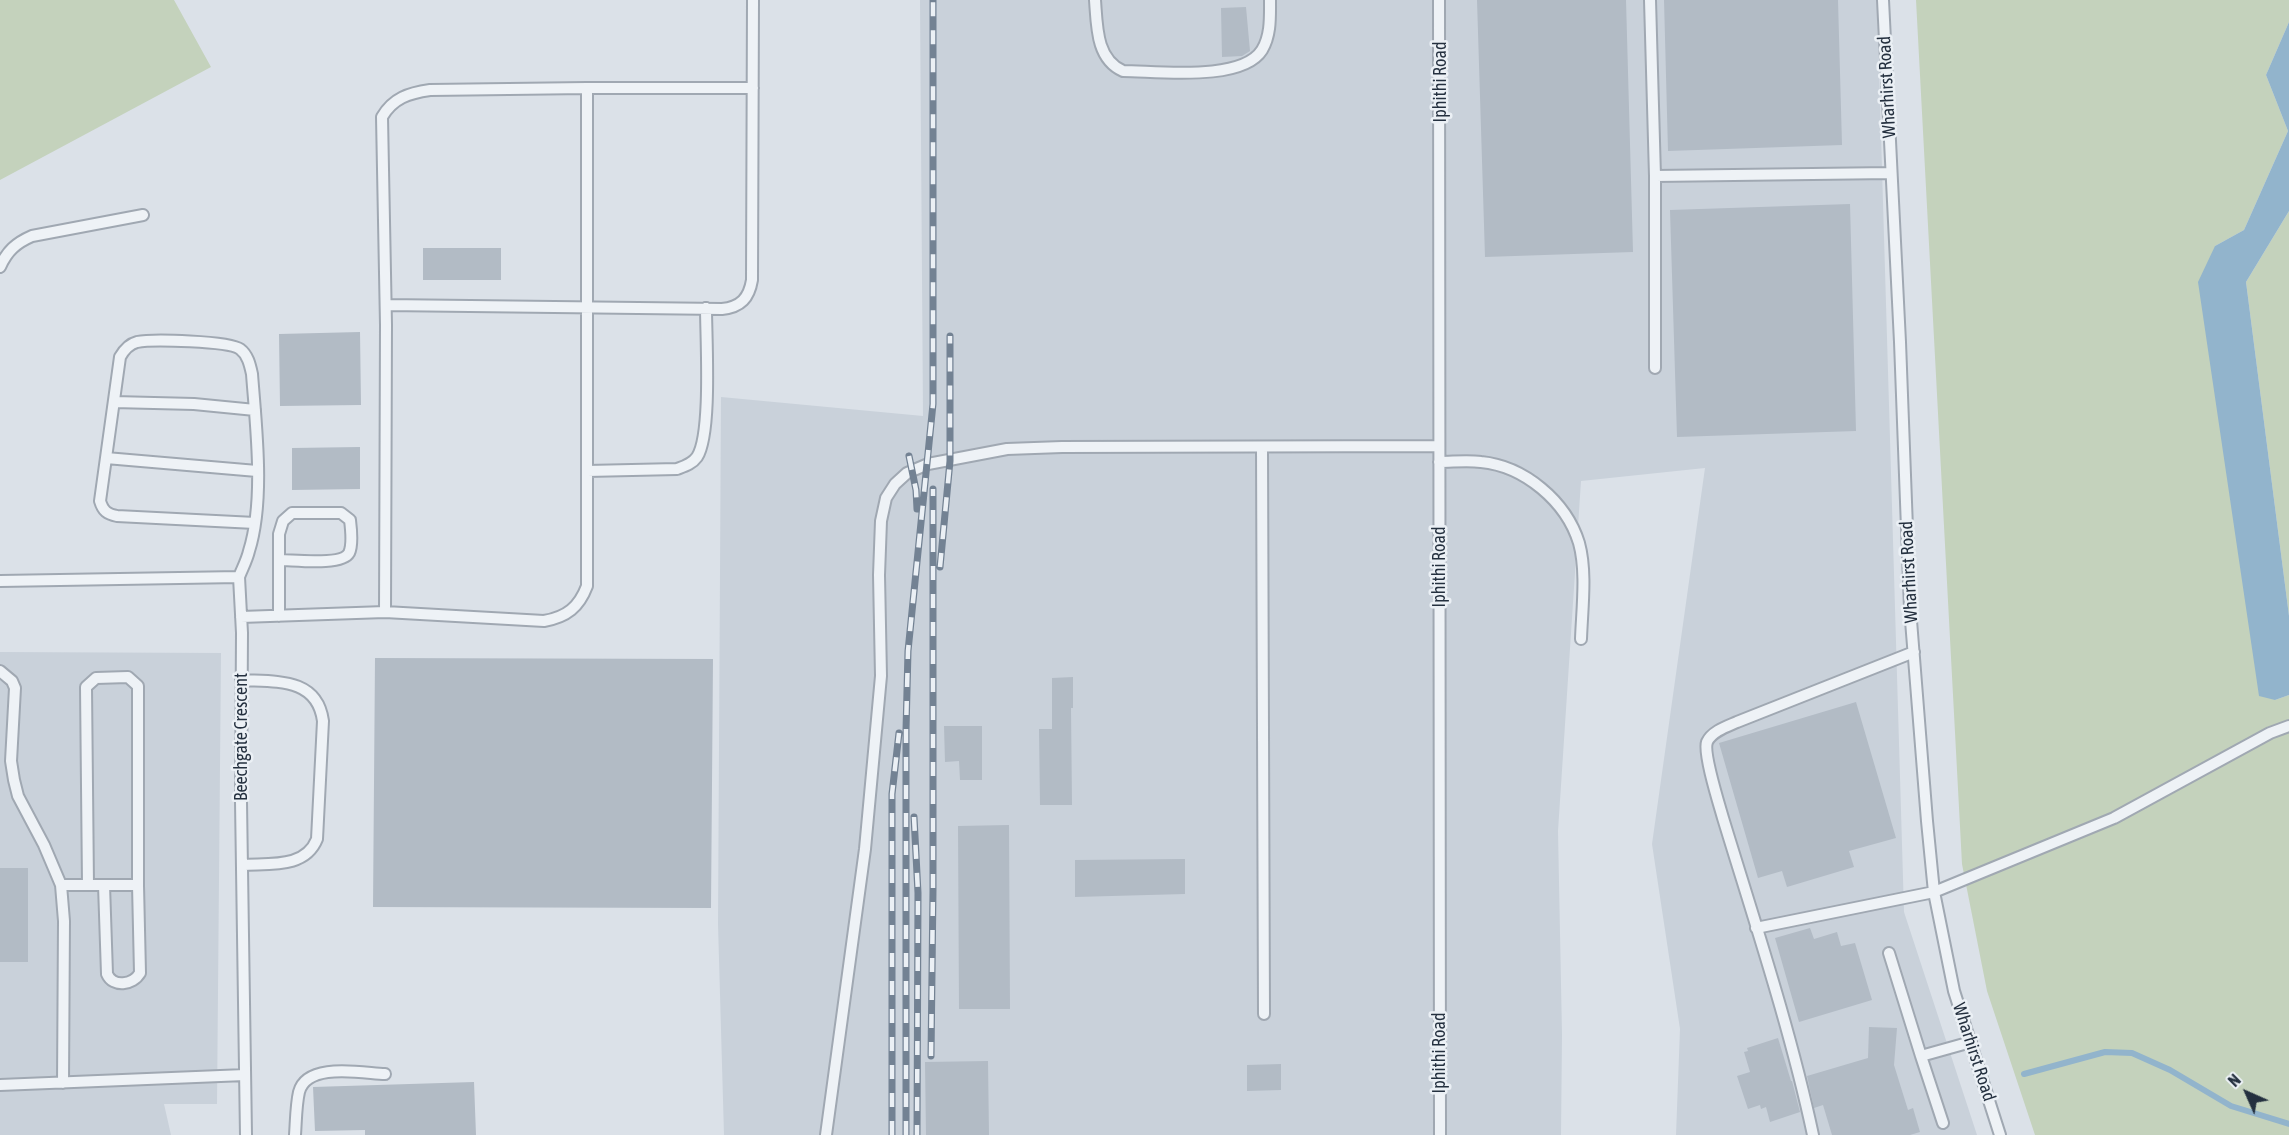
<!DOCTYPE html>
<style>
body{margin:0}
#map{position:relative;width:2289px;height:1135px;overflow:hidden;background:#dbe1e8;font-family:"Asap Condensed",sans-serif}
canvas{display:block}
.north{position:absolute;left:2217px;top:1063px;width:60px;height:60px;-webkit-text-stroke:4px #ebf0f5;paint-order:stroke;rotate:315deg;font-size:16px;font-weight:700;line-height:24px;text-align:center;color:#24303f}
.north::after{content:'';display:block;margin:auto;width:21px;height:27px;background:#24303f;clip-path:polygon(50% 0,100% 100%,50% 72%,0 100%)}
</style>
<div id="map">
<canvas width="2289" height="1135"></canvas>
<div class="north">N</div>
</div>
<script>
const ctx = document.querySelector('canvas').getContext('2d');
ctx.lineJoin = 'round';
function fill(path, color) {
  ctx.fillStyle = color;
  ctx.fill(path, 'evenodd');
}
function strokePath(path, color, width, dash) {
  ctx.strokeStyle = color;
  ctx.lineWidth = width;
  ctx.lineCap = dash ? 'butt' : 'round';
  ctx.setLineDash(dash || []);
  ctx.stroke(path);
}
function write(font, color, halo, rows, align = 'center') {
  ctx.font = font + ' "Asap Condensed",sans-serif';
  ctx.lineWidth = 5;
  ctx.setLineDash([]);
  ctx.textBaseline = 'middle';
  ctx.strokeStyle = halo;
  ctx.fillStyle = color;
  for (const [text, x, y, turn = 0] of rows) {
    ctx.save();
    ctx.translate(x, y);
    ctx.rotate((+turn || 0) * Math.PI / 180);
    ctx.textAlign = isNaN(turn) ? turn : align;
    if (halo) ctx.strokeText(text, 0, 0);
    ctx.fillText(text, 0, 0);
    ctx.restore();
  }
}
const built = new Path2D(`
 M920,0H1877L1904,912L1977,1135H1676L1680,1029L1652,844L1705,468L1581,481L1558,831L1562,1035L1561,1135H724L718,924L721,397L923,416Z
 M0,652L221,653L217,1104H164L171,1135H0Z`);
const green = new Path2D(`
 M0,0H174L211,67L0,180Z
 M1916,0H2289V22L2266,75L2288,131L2244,230L2215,246L2275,700L2289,695V1135H2035L1987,991L1962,864Z
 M2289,211V616L2246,282Z`);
const water = new Path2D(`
 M2289,22V211L2246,282L2289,616V695L2275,700L2259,696L2198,282L2215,246L2244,230L2288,131L2266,75Z`);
const stream = new Path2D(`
 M2024,1074L2105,1052L2132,1053L2170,1070L2231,1106L2289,1124`);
const building = new Path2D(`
 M1477,0H1626L1633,252L1485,257Z
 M1664,0H1838L1842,145L1668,151Z
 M1246,7L1250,51L1242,56L1222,57L1221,8Z
 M1850,204L1856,431L1677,437L1670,210Z
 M423,248H501V280H423Z
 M360,332L361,405L280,406L279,334Z
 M360,447V489L292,490V448Z
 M375,658L713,659L711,908L373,907Z
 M1073,677V708H1071L1072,805H1040L1039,729H1052V678Z
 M1856,702L1896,838L1849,851L1854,867L1787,887L1782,871L1758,878L1719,743Z
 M944,726H982V780H960L959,761L945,762Z
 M1009,825L1010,1009H959L958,826Z
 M1185,859V894L1075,897V860Z
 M0,868H28V962H0Z
 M1810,928L1814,939L1837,932L1841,946L1855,943L1872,1000L1799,1022L1775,938Z
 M1869,1027L1897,1028L1894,1065L1908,1110L1913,1108L1920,1132L1910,1135H1832L1823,1105L1814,1108L1807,1076L1868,1058Z
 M1778,1038L1791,1081H1792L1800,1112L1770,1122L1766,1107L1761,1109L1760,1105L1748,1109L1737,1076L1750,1072L1744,1052L1748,1051L1747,1048Z
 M988,1061L989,1135H926L925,1062Z
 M1281,1064V1090L1247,1091V1065Z
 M474,1082L476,1135H365V1130L315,1131L313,1087Z`);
const service = new Path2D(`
 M1095,0C1097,26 1096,59 1123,71C1157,71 1242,82 1262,50C1271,35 1270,17 1270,0
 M1439,0C1442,378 1437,757 1440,1135
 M1650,0L1655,176V368
 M1883,0L1900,342L1910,608L1927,821L1934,892L1954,991L2000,1135
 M587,88H753
 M1655,176L1891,173
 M0,267C7,251 16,243 32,236L143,215
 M386,305L722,309C741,307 749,298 752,280L753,0
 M114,402L194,404L255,410
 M1262,447L1264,1014
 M106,458L257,471
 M1439,462C1453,462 1467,460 1481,462C1524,466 1566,501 1579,543C1587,572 1582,609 1581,639
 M587,471L677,469C685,466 692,464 697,457C712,434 706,339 706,308
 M239,577C242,569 247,560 249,551C265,500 256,427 252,374C250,365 248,355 240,349C229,341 152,339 137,342C129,344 124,350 120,357L100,501C103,511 107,514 117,516L255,523
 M0,581L239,577L242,633L241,802L246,1135
 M279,616V534L283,521L292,513H341L350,520C351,528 353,545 349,553C342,566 294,560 280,560
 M241,617L385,612L544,621C567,617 579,607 587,586V88L430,90C409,93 393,98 382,117L386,325L385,612
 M0,671L12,681L15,688L11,761L14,780L18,796L44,845L61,885L64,921L63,1083
 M241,680C275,682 317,677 323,721L317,839C305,869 269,863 242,865
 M61,885H138L140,973C133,985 113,988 107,974L104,885
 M88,885L86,687L96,678L128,677L138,686V885
 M1756,928L1934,892L2114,818L2270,733L2289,726
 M1889,953L1921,1056L1971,1042
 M1921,1056L1943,1123
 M0,1085L245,1075
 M295,1135C296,1121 296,1105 299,1092C307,1062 361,1073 385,1074
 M826,1135L865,849L881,676L879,575L881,521L886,498L895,484L907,473L928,464L1007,449L1062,447L1439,446
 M1813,1135C1790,1028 1755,923 1723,818C1719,804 1703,753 1707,742C1712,731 1728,726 1737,722L1914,652`);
const rail = new Path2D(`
 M909,456L916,490L917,509
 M940,567L950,461V336
 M914,817L918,893L917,1135
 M931,1056L933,890V489
 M892,1135V794L899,733
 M906,1135V730L908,651L933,404V0`);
const streetNames = [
 ["Iphithi Road",1440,82,-90],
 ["Wharhirst Road",1887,87,-93],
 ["Iphithi Road",1439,567,-90],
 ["Wharhirst Road",1909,572,-93],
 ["Beechgate Crescent",241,737,-90],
 ["Wharhirst Road",1974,1052,72],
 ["Iphithi Road",1439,1053,-90]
];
fill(built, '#c9d1da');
fill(green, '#c4d2bc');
fill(water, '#92b4cc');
strokePath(stream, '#92b4cc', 6);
fill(building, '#b2bbc5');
strokePath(service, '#a0a8b2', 14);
strokePath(service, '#eef2f6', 10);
strokePath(rail, '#738293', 7);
strokePath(rail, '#ebf0f5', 4.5, [14]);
write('18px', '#24303f', '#ebf0f5', streetNames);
</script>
